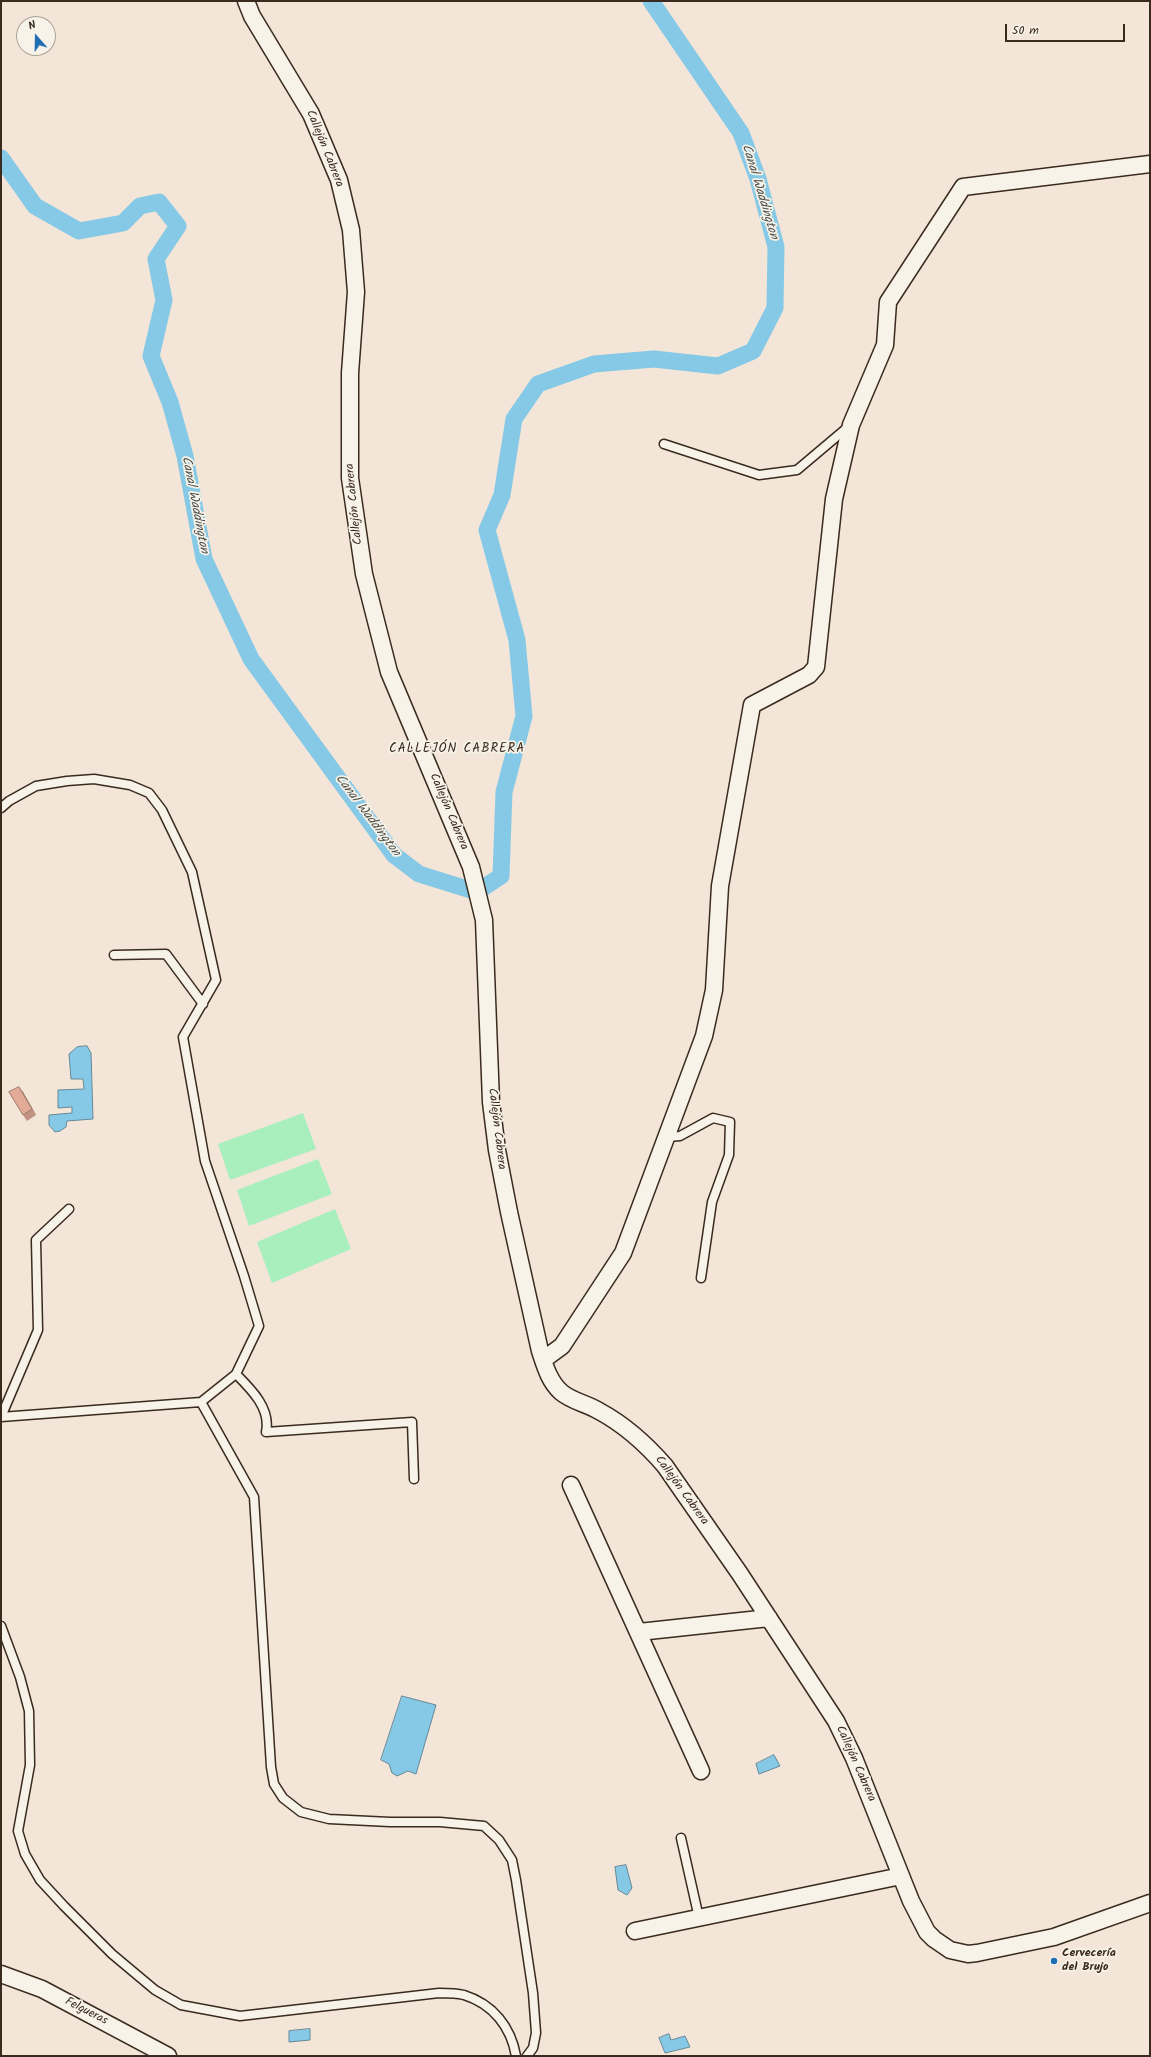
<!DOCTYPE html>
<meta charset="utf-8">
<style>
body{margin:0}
#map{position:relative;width:1151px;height:2057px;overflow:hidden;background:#f3e5d8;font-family:Kalam,sans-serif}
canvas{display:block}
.frame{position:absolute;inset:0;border:2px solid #3b2a1e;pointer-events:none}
.north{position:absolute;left:16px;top:16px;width:40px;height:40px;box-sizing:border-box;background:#f7f3e8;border:1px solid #aca397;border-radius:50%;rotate:340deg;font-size:11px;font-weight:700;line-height:16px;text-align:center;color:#3b2a1e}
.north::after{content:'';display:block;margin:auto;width:14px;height:18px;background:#1f6fb2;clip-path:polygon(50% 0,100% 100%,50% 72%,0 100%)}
.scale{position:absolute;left:1005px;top:24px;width:120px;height:18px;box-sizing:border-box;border:2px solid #3b2a1e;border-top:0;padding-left:5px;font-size:12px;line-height:14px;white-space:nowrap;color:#3b2a1e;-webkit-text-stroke:3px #f7f3e8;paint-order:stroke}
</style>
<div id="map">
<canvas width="1151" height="2057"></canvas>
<div class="frame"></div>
<div class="north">N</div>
<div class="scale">50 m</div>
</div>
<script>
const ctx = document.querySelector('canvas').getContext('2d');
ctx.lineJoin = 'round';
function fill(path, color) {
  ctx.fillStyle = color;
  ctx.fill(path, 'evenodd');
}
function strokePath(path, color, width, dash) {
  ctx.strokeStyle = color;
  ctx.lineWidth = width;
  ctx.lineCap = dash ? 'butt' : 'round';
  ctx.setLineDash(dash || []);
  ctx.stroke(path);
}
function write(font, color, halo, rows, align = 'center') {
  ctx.font = font + ' Kalam,sans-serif';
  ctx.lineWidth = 3.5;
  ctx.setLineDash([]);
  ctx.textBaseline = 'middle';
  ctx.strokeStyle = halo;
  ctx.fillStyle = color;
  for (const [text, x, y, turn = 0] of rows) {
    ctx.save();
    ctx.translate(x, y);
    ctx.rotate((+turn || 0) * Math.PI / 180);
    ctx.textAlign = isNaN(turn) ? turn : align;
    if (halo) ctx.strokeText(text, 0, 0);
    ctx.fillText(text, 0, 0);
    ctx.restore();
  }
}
const green = new Path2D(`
 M303,1113L316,1149L230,1180L218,1144Z
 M318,1159L332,1194L249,1226L237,1190Z
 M335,1209L351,1249L272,1283L257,1242Z`);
const water = new Path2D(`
 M87,1046L91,1053L93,1119L67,1121L66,1127L60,1131L55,1132L49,1125V1115L72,1113V1107L58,1108V1090L84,1089L83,1079H71L69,1054L77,1047Z
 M402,1696L436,1705L416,1774L408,1771L397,1776L392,1773L389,1764L381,1760Z
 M774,1755L780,1766L759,1774L756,1764Z
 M626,1865L632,1888L627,1895L618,1890L615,1867Z
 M310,2029V2040L289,2042V2031Z
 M669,2034L671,2040L685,2036L690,2047L665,2053L659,2038Z`);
const canal = new Path2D(`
 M1,158L35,206L79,231L123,223L140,206L159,202L178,226L156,259L164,300L151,356L170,402L185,456L204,559L251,659L394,855L419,874L477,892L501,876L504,792L524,716L517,640L487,530L502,495L514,419L538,384L594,364L654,359L718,366L753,351L775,308L776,247L758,179L741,133L651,1`);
const service = new Path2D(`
 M664,444L759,475L797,470L848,427
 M1,808L9,801L36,786L67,781L94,779L130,785L149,793L162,810L192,872L216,980L183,1037L205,1161L244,1276L259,1326L236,1374
 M114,955L166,954L203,1004
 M667,1137L680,1136L713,1118L730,1122L729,1155L712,1202L701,1278
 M201,1402L254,1497L271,1767L274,1784L283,1798L301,1812L329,1819L390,1822H440L484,1826L499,1840L512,1860L516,1880L533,1993L536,2033L533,2048L527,2056
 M1,1417L201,1402L236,1374C252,1390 271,1409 266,1432L412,1422L414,1479
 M1,1417L38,1330L36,1240L69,1209
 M1,1626L20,1677L29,1711L30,1765L18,1831L25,1854L40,1880L64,1906L112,1954L155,1990L181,2005L240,2016L439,1993C447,1993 456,1993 464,1995C493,2004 511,2027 516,2056
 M681,1838L699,1918`);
const minor = new Path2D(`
 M246,1L252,16L311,114L339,180L351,230L356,292L350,373V478L364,574L389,672L471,867L484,920L491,1102L497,1150L509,1212L540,1351C545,1366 549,1381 561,1392C571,1401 588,1404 599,1411C625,1425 646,1444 665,1466L740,1574L836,1721L854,1758L911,1901L927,1932L934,1939L950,1950L968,1954L977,1953L1054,1937L1150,1903
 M543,1360L562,1346L623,1253L704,1036L714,990L720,886L752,705L809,675L816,667L834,499L851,425L885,345L888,302L963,187L1150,164
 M571,1485L701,1771
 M639,1632L769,1618
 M635,1931L901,1876
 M1,1974L42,1989L168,2056`);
const wall = new Path2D(`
 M23,1092L36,1115L27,1121L23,1115Z`);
const shadedWall = new Path2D(`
 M19,1087L23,1092L36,1115L32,1109Z`);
const building = new Path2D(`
 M19,1087L32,1109L23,1115L9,1092Z`);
const markers = [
 [1054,1961,4,"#1f6fb2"]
];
const streetNames = [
 ["Callejón Cabrera",324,149,68],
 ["Callejón Cabrera",355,504,-96],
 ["Callejón Cabrera",448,812,67],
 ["Callejón Cabrera",496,1129,83],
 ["Callejón Cabrera",681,1491,54],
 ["Callejón Cabrera",855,1764,66],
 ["Felgueras",86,2012,27]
];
const poiNames = [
 ["Cervecería",1062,1954],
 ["del Brujo",1062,1968]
];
const waterNames = [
 ["Canal Waddington",759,192,73],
 ["Canal Waddington",194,505,79],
 ["Canal Waddington",367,816,53]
];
const neighbourhoodNames = [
 ["CALLEJÓN CABRERA",457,750]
];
fill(green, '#a8efbd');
fill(water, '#85c9e6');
strokePath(water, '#678996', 1);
strokePath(canal, '#85c9e6', 17);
strokePath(service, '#3b2a1e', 11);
strokePath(minor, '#3b2a1e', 19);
strokePath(service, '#f7f3e8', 8);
strokePath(minor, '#f7f3e8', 16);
fill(wall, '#c29383');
fill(shadedWall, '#9e786a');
fill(building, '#e2ab98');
strokePath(building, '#9e786a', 1);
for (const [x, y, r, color] of markers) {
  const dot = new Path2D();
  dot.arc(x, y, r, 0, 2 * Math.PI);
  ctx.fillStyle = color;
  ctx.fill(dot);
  strokePath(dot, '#f7f3e8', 1.5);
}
write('12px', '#3b2a1e', '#f7f3e8', streetNames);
write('bold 12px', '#3b2a1e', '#f7f3e8', poiNames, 'left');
write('italic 13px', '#4e5250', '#f7f3e8', waterNames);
ctx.letterSpacing = '1px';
write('13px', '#3b2a1e', '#f7f3e8', neighbourhoodNames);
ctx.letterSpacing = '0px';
</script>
